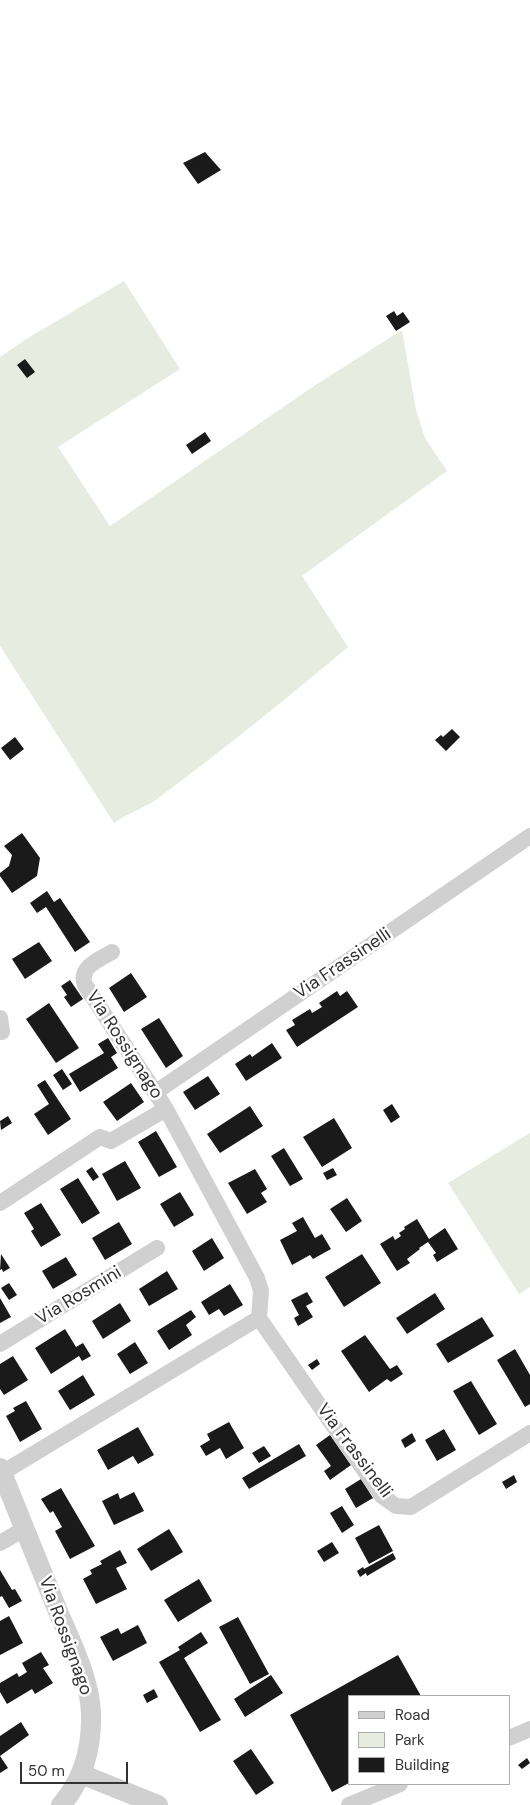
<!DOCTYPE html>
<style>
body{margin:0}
#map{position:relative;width:530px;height:1805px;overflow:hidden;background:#fff;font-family:"DM Sans",sans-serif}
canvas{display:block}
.legend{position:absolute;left:348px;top:1695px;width:162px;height:90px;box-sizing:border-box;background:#fff;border:1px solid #adadad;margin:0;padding:6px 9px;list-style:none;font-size:15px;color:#333}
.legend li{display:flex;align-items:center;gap:10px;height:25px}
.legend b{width:25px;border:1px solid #adadad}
.scale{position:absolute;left:20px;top:1762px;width:108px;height:22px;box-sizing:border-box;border:2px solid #333;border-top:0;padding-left:6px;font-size:15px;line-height:18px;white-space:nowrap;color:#333;-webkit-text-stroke:4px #fff;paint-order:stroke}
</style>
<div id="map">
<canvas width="530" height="1805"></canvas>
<ul class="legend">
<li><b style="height:6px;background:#d0d0d0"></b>Road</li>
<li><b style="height:14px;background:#e6ecdf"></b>Park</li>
<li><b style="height:14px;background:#1a1a1a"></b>Building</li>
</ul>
<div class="scale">50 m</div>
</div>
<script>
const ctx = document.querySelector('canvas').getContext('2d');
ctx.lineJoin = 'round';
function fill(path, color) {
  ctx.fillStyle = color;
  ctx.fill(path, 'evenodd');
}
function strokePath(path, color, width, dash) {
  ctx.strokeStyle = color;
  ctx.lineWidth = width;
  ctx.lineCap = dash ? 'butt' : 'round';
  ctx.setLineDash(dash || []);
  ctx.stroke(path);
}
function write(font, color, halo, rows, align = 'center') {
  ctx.font = font + ' "DM Sans",sans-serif';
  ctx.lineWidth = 5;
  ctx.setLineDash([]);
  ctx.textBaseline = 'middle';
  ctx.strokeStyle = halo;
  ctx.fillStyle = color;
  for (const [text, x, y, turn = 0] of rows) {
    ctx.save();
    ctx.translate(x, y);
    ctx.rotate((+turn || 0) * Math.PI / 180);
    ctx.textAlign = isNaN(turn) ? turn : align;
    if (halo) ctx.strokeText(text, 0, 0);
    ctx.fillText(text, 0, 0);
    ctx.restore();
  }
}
const green = new Path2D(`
 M124,281L180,369L58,447L110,526L317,384L402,330L416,410L425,438L447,471L302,576L348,647C286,699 223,750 157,799C144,808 128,813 114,823L0,646V357L28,338Z
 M530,1133V1287L519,1294L448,1183Z`);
const building = new Path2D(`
 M205,152L221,170L198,184L183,163Z
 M394,311L397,316L403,312L410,322L396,331L386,316Z
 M25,359L35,372L27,378L17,365Z
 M205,432L211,441L192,454L186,445Z
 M452,729L460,737L446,751L435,740L441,735L443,737Z
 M15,737L24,749L10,760L1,748Z
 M22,833L40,858L37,876L12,893L0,876V873L9,866L12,855L4,846Z
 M47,891L54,902L60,898L90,942L75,952L46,907L37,913L30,903Z
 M39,942L52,961L25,979L12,959Z
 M131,973L147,997L124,1012L109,988Z
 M70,980L83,999L71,1007L64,997L67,995L61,986Z
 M337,991L340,996L347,991L358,1007L297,1047L286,1030L295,1025L292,1020L310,1009L312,1013L322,1007L319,1003Z
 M49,1003L79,1048L56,1063L26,1019Z
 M159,1018L183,1056L166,1068L141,1029Z
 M108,1038L117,1053L111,1057L118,1068L80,1092L69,1074L104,1053L98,1044Z
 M272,1043L282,1058L246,1081L235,1064L250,1054L252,1057Z
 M62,1069L72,1084L63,1090L53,1075Z
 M208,1076L220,1094L195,1110L183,1092Z
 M45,1080L71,1119L48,1135L34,1114L49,1104L37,1085Z
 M131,1083L144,1102L117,1121L103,1102Z
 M392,1104L400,1117L391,1123L383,1110Z
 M250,1106L263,1126L220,1153L207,1134Z
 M8,1116L12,1123L1,1130L0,1121Z
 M334,1118L352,1148L322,1167L303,1137Z
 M156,1131L177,1167L159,1177L138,1142Z
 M284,1148L303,1179L290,1186L271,1156Z
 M125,1161L141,1188L117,1201L102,1174Z
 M92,1167L99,1177L93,1181L86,1171Z
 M333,1168L337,1175L327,1180L323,1173Z
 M255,1169L267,1189L261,1193L267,1202L247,1214L228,1183Z
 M78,1178L100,1213L82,1224L60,1189Z
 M180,1192L194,1215L174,1227L160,1204Z
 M347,1198L362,1221L346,1232L330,1209Z
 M41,1203L61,1235L41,1247L31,1231L34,1229L24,1213Z
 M303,1217L315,1238L322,1234L331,1249L313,1259L310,1255L292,1265L280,1240L297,1231L292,1223Z
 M417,1219L429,1239L445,1228L458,1249L437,1262L433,1255L436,1253L428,1242L419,1248L420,1249L407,1259L410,1263L397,1271L380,1244L393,1236L395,1240L401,1236L399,1233L405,1229L404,1227Z
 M119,1222L132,1244L105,1260L92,1238Z
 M212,1238L224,1258L204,1271L192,1251Z
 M1,1254L10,1268L3,1272L2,1269L0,1270Z
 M362,1254L381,1283L344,1307L325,1277Z
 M66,1257L77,1275L53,1289L42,1271Z
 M167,1271L178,1289L149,1306L139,1289Z
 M9,1283L17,1295L9,1300L1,1288Z
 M230,1284L243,1305L224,1316L219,1309L209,1315L201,1302Z
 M307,1292L313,1302L306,1306L313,1317L298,1326L294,1318L299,1315L291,1300Z
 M435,1293L445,1309L407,1334L396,1318Z
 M0,1298L11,1317L0,1323Z
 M120,1303L131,1321L103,1339L92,1321Z
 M191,1310L196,1317L186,1325L192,1335L169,1350L157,1331Z
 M482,1317L494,1336L448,1363L436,1344Z
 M65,1329L76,1347L83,1343L91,1356L82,1361L79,1356L51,1374L35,1348Z
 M365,1335L390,1369L397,1365L403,1374L391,1382L387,1379L369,1392L341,1351Z
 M135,1342L148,1363L130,1374L117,1354Z
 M515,1349L530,1375V1404L525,1407L497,1360Z
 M13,1356L28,1380L4,1395L0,1389V1364Z
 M317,1359L320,1364L312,1370L308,1365Z
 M83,1375L95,1395L70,1410L58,1391Z
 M471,1381L497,1424L479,1435L453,1391Z
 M26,1401L42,1429L20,1442L6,1416L15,1411L13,1408Z
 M229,1422L244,1448L226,1459L220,1448L206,1456L200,1446L210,1440L207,1434Z
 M138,1427L154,1455L138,1464L133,1456L108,1470L97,1450Z
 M444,1429L456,1450L437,1461L425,1440Z
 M412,1433L416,1441L405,1448L401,1440Z
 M330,1435L351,1465L330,1480L324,1471L331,1466L316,1445Z
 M299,1444L306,1456L249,1489L242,1478Z
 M264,1446L271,1456L259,1463L252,1453Z
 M514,1475L517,1482L506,1489L502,1482Z
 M361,1479L373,1498L356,1508L345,1489Z
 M61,1488L95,1546L70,1559L55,1531L62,1527L53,1511L50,1513L41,1499Z
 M134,1492L144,1511L114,1525L102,1501L118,1493L120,1499Z
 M342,1506L354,1525L342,1533L330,1513Z
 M379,1525L393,1551L369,1564L355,1538Z
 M169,1529L183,1552L151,1571L137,1549Z
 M332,1542L339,1553L324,1562L317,1551Z
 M120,1550L127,1563L116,1568L127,1589L96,1604L83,1579L92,1574L90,1570L102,1564L100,1561Z
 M393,1553L396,1559L367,1576L366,1573L360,1577L357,1571L363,1567L364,1569Z
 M0,1570L12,1590L15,1589L22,1601L9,1608L2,1596L0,1597Z
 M199,1579L212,1601L178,1622L164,1600Z
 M9,1616L23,1643L0,1655V1621Z
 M238,1617L269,1674L250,1684L219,1627Z
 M138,1625L147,1643L113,1661L100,1637L118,1628L121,1634Z
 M201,1632L208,1643L184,1658L221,1720L200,1732L159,1662L180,1650L178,1647Z
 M41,1652L49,1665L43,1668L53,1683L35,1694L32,1689L7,1704L0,1692V1683L17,1673L19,1677L27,1672L22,1663Z
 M398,1655L421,1696H349V1783L332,1792L290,1715Z
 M271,1675L283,1693L245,1717L234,1699Z
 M154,1689L158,1697L147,1703L143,1695Z
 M21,1722L29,1735L0,1756L8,1768L0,1773V1736Z
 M251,1749L274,1783L256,1795L233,1761Z
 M527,1758L530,1763L522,1769L518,1765Z`);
const minor = new Path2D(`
 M0,1032H2L0,1018
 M156,1092L530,836
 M166,1109L257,1278L261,1291L259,1318
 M0,1203L100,1137L111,1141L166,1109L85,985C78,967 99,960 112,952
 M0,1344L157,1248
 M2,1473L259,1318L382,1496L396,1506L411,1507L530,1433
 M0,1543L24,1529
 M509,1738L530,1729
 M349,1805L400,1784`);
const tertiary = new Path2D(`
 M0,1468C19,1515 38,1562 57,1609C70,1640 90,1679 91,1713C92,1747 83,1780 61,1805
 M81,1774L158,1805`);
const streetNames = [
 ["Via Frassinelli",343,964,-34],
 ["Via Rossignago",124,1045,57],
 ["Via Rosmini",79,1296,-31],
 ["Via Frassinelli",354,1451,53],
 ["Via Rossignago",65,1636,70]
];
fill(green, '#e6ecdf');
fill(building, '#1a1a1a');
strokePath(minor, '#d0d0d0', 16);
strokePath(tertiary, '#d0d0d0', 20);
write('18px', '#333', '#fff', streetNames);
</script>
